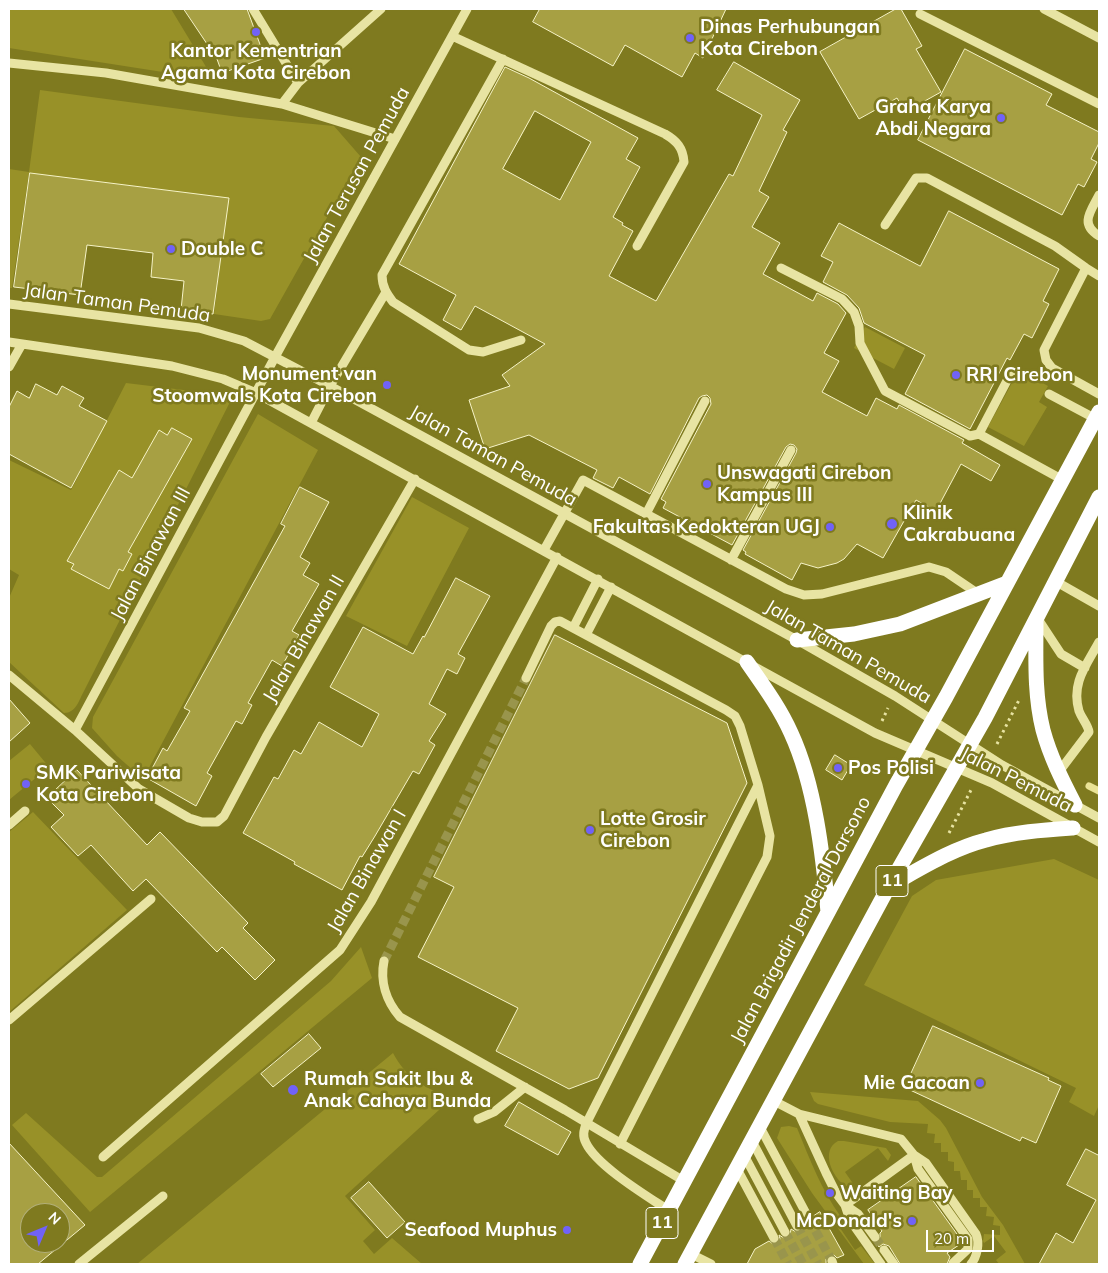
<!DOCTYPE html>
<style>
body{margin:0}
#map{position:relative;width:1108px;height:1273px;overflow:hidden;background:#7f7a1f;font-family:Mulish,sans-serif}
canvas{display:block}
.frame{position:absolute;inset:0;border:10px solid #fff;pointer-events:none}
.north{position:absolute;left:20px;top:1203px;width:50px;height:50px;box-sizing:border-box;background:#7f7a1f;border:1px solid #b2af79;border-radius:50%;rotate:45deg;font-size:14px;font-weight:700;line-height:20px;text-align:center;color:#fff}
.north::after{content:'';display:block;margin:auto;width:18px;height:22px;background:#7162f7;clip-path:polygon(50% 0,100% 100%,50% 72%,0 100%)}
.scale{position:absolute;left:926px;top:1230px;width:68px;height:22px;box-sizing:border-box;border:2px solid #fff;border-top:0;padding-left:6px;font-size:15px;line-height:18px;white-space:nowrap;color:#fff;-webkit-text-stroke:4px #7f7a1f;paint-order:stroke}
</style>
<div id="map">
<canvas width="1108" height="1273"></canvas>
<div class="frame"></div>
<div class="north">N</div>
<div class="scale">20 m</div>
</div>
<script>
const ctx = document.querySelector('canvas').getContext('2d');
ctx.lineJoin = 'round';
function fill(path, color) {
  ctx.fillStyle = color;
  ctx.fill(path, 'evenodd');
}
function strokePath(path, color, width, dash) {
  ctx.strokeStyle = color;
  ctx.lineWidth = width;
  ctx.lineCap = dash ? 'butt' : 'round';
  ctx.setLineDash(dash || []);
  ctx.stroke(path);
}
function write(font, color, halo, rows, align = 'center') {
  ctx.font = font + ' Mulish,sans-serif';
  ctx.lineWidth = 5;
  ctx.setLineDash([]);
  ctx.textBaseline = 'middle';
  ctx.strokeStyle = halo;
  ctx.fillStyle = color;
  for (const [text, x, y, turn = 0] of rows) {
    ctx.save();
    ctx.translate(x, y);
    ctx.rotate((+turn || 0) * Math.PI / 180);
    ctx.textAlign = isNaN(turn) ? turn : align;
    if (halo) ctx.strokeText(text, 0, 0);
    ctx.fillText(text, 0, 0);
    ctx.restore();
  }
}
const green = new Path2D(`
 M9,9H171L214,80L9,48Z
 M40,90L239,117L334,126L361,157L270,319L261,321L214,314L228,198L29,173L12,288H9V169L29,172Z
 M865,327L905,348L894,369L854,348Z
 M1019,370L1048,386L1039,402L1047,407L1024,446L988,427Z
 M126,383L233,396L84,691C79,700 76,713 64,713L9,662V598L19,575L9,569V460L71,490Z
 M258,414L318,450L143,779L117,756L92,728L93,717Z
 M412,497L469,528L407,646L346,616Z
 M30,744L49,767L9,800V761Z
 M33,812L127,910L9,1012V832Z
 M1054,859L1099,880V1105L1094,1116L1069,1102L1076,1088L864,985L912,896L936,880Z
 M361,947L372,978L90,1212L12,1125L26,1113L97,1177H102L331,981Z
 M393,1053C409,1082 423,1085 451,1099L345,1196L375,1230L363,1241L374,1254L392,1238L422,1264H137Z
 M810,1092L918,1101L940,1120L946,1128L982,1197L1003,1225L1025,1264H999L996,1260L1006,1252L994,1236L984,1243L983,1241L984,1234L1000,1235V1226L993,1225L994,1217L986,1216L987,1207H980V1198H973V1190H967V1180H961L960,1171H954V1162L948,1161V1152H941V1143H934L935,1134L927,1133L928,1124L890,1122L818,1104L814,1101Z
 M789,1126L797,1128C810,1160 821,1189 841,1217L836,1222L855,1250L861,1246L875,1264H864L812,1193L777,1138L781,1127Z
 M838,1141H844L886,1148L891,1155L888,1161L878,1148L845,1172L854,1185L846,1186C832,1178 820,1150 838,1141Z`);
const stream = new Path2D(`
 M1089,786L1099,791`);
const building = new Path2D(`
 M184,9H247L265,58L222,73L217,59Z
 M540,9H726L703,58L695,53L682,77L625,45L613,66L533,22Z
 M896,9H901L922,46L916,49L941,92L905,112L897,98L859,119L820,52Z
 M965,49L1052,94L1046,105L1099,132V143L1091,159L1097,162L1084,187L1078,184L1062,215L918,140Z
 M734,62L800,100L783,130L787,132L759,191L769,197L752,227L780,243L763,274L813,301L817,293L838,304L846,313L824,353L839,361L822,392L867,416L876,398L897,409L899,405L964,440L962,443L1000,465L991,481L961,464L936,511L916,500L883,558L857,544L844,559L837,563L818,568L801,563L792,580L745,554L746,552L743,550L796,453L797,449L794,445L790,444L786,447L732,545L663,508L666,502L661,499L711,404L710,398L707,395L702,396L699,398L650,494L619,477L613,488L593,478L597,470L529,435L485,449L469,400L510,386L502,375L545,344L475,306L461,330L443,320L456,295L399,264L505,67L529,78L638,138L626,159L640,167L613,217L623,223L622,225L633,231L609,276L656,301L729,174L733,176L762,115L717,90ZM535,111L591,142L560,200L503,169Z
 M30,173L229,198L213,314L181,310L184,281L151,277L153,253L87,245L80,295L14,287Z
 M949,211L1059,269L1043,301L1049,304L1032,338L1024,334L1010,360L1007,358L970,429L905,394L925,355L864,323L859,308L847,295L823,282L833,262L821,256L839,223L920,266Z
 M36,384L57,395L62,386L84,398L79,406L107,421L71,488L9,454V407L17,391L29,398Z
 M172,428L192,439L128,552L132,554L123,571L119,569L109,589L71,569L74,564L67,561L119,470L132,478L159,430L167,435Z
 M300,487L329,502L300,557L310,563L303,575L319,584L292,631L299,635L282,666L272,660L248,703L252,705L242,724L236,721L207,773L212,776L196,806L147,778L163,748L167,751L190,711L184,708L285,526L281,524Z
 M456,578L490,596L458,654L465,658L457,674L447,669L429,704L446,714L429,741L435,745L419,774L413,771L375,836L362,857L360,856L342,890L294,864L295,862L243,833L274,777L278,779L294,750L301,754L319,722L362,747L379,714L330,687L363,627L413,654L423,636L424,637Z
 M555,635L727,723L747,783L598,1078L569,1089L496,1051L518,1008L418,957L454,887L434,877Z
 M9,699L30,723L9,742Z
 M835,755L851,765L842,780L826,770Z
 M77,770L147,845L160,832L248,923L243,928L275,960L255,980L222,947L217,952L146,879L133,891L91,845L78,856L51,827L64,815L47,798Z
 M933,1026L1049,1078L1048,1080L1061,1086L1036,1143L1022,1137L1020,1141L910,1090L911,1087L906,1085Z
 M309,1034L321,1048L273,1087L261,1074Z
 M519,1102L571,1132L558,1155L505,1126Z
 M9,1143L85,1225L38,1264H9ZM30,1213H60V1243H30Z
 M1086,1149L1098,1155L1099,1153V1264H1039L1056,1233L1073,1243L1096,1200L1067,1185Z
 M916,1177L962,1241V1243L947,1253L950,1257L947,1264H900L889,1246L883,1244L879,1247L876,1243L880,1240V1233L882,1231L868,1210Z
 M369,1182L405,1222L387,1238L351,1198Z
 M820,1212L844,1255L837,1258L834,1255H830L826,1259V1264H747L755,1249L769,1241L773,1244L777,1243L780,1239L779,1235L784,1238L788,1237L790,1235L791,1229L796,1232L800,1231L803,1227L802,1223L808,1225L812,1224L815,1220L814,1216Z`);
const minorTunnel = new Path2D(`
 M384,961L526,678
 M809,1219L832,1261
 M797,1226L818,1264
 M785,1232L803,1264
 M875,1237L884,1250
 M774,1238L788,1264`);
const path = new Path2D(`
 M882,721L888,708
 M997,744L1019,700
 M949,833L971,790`);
const minor = new Path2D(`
 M253,9L298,83
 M1044,9L1099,38
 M920,14L1099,104
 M452,36L665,134C677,141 683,148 684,162L637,246
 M503,59L382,275C382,287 387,294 393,302L469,350L483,352L521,340
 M9,63L106,73L282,104L395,139
 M282,104L298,83L381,9
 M1099,195C1091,211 1079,224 1099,236
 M885,225L916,178H927L1055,246L1086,268L1099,276
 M781,268L842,299L854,312L859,326L860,343L885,391L970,436L979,434L1063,480
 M1086,268L1044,350L1046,360L1052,368L1099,394
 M9,304L199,328L244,341L330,386L797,640L895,696L1002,765L1099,818
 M9,342L172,366L223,379L256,393L875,733L992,783L1099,842
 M9,367L22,344
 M1049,394L1096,419
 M311,423L330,386L386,292
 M979,434L1011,373
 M646,514L705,401
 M544,550L583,480L786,589L804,595L822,594L929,567L946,572L980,595
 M731,560L791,450
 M1055,581L1099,606
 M1038,619L1061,654L1085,668
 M573,628L598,579
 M586,635L611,587
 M9,675L75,730L139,789L189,818L202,822H217L224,816L266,737L415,479
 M526,678L551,626L555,622L560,621L726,710L735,716L740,726L758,785L770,836L767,857L620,1144
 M75,730L275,357L467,9
 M1058,773L1089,732C1088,725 1082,719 1079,711C1071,683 1086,666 1099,642
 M9,825L25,811
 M384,961C380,981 386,1001 400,1017L565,1110L684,1181
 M9,1020L151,899
 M774,1101L799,1114
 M478,1119L494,1112L525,1087
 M760,1127L809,1219
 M752,1141L797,1226
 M744,1155L785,1232
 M103,1157L340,950L371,902L557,557
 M737,1169L774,1238
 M668,1210C647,1196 597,1166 586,1143C582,1136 584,1130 586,1124L758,785
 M875,1237L858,1214L845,1205L914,1155L918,1169L968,1239V1249L953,1263
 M884,1250L894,1264
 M691,1254L711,1264
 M832,1261L833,1264
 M79,1264L163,1196
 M881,1264L850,1220L845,1205L836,1193L826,1173L799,1114L901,1139L914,1155L926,1163L976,1234C980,1243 977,1257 971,1264`);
const highway = new Path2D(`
 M1036,621C1036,657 1034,694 1043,730C1050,756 1062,780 1075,805
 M797,640L854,634L900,624L1007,583
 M747,662C763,685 780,708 791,733C815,785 823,855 828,912
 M889,886C920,869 951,849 986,840C1014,832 1044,830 1073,828
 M640,1264L896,785L946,697L1099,412
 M685,1264L889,886L985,718L1099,497`);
const markers = [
 [256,32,5,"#7162f7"],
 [690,38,5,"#7162f7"],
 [1001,118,5,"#7162f7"],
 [171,249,5,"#7162f7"],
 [956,375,5,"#7162f7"],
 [387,385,5,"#7162f7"],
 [707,484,5,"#7162f7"],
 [892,524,6,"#7162f7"],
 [830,527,5,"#7162f7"],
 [838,768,5,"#7162f7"],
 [26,784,5,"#7162f7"],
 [590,830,5,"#7162f7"],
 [980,1083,5,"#7162f7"],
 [293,1090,6,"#7162f7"],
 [830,1193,5,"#7162f7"],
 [912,1221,5,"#7162f7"],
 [567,1230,5,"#7162f7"]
];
const shields = [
 [892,881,32],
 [662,1223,32]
];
const shieldNames = [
 ["11",892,881],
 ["11",662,1223]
];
const poiNames = [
 ["Dinas Perhubungan",700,27],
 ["Kota Cirebon",700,49],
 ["Kantor Kementrian",256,51,"center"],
 ["Agama Kota Cirebon",256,73,"center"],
 ["Graha Karya",991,107,"right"],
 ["Abdi Negara",991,129,"right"],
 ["Double C",181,249],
 ["Monument van",377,374,"right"],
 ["Stoomwals Kota Cirebon",377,396,"right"],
 ["RRI Cirebon",966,375],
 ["Unswagati Cirebon",717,473],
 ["Kampus III",717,495],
 ["Klinik",903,513],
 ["Cakrabuana",903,535],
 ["Fakultas Kedokteran UGJ",820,527,"right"],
 ["Pos Polisi",848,768],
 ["SMK Pariwisata",36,773],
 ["Kota Cirebon",36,795],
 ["Lotte Grosir",600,819],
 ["Cirebon",600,841],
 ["Rumah Sakit Ibu &",304,1079],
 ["Anak Cahaya Bunda",304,1101],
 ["Mie Gacoan",970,1083,"right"],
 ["Waiting Bay",840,1193],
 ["McDonald's",902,1221,"right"],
 ["Seafood Muphus",557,1230,"right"]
];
const streetNames = [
 ["Jalan Terusan Pemuda",357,175,-61],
 ["Jalan Taman Pemuda",117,303,8],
 ["Jalan Taman Pemuda",493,456,29],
 ["Jalan Binawan III",151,554,-62],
 ["Jalan Binawan II",304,639,-60],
 ["Jalan Taman Pemuda",848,652,30],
 ["Jalan Pemuda",1016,780,27],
 ["Jalan Binawan I",367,871,-60],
 ["Jalan Brigadir Jenderal Darsono",801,920,-62]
];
fill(green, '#989128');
strokePath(stream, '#eae396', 7);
fill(building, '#a7a043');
strokePath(building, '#f6f3c7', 1);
strokePath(minorTunnel, '#99954c', 9, [9, 4.5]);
strokePath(path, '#e8e4a3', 3, [2.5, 4]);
strokePath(minor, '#e8e4a3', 9);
strokePath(highway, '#fff', 15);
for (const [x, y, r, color] of markers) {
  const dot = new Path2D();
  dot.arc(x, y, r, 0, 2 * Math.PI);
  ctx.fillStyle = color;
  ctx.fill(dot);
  strokePath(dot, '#7f7a1f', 2);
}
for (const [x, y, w] of shields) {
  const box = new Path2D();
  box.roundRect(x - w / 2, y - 15.5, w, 31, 4);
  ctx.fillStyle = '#7f7a1f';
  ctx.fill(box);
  strokePath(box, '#fff', 1);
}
write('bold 18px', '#fff', null, shieldNames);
write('bold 19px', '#fff', '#7f7a1f', poiNames, 'left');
write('19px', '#fff', '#7f7a1f', streetNames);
</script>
